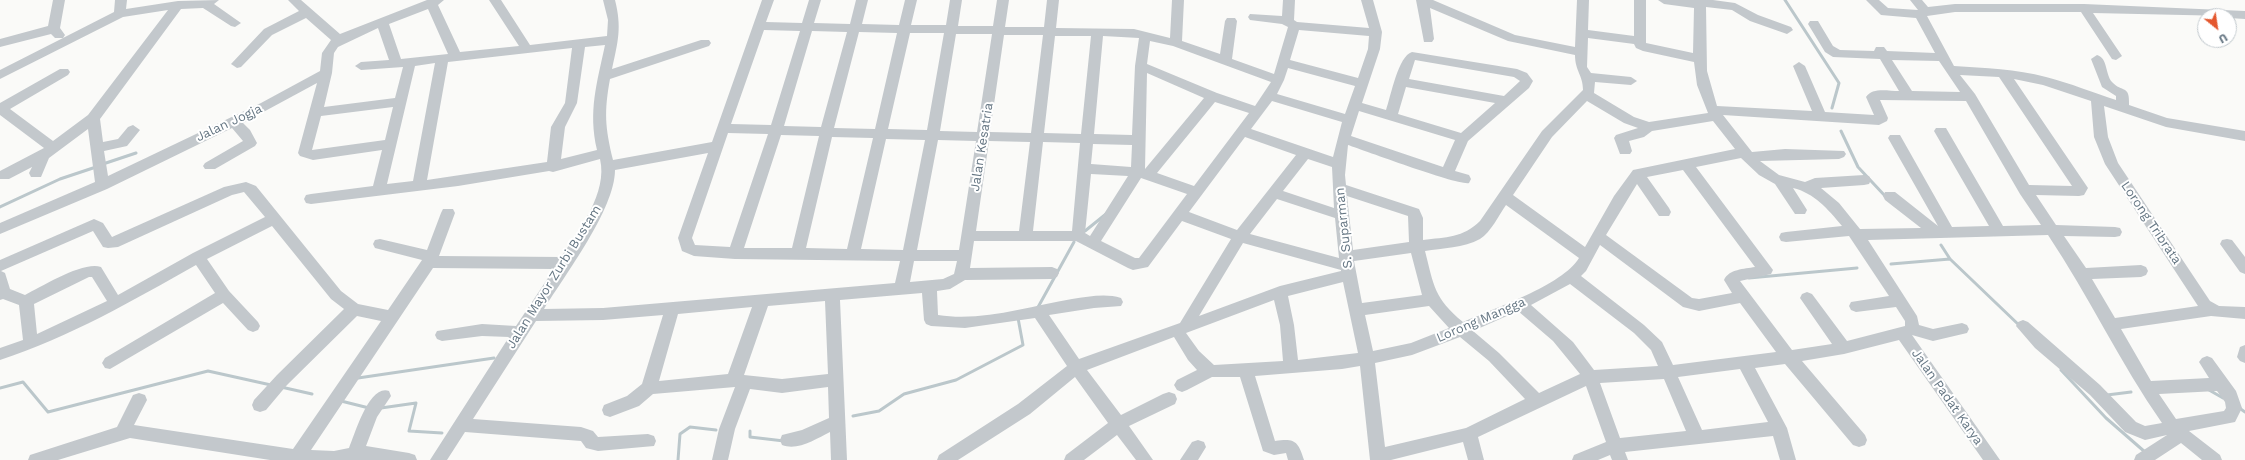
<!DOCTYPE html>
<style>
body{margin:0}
#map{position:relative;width:2245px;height:460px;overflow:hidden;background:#fafaf8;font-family:"Work Sans",sans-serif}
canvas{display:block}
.north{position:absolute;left:2197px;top:8px;width:40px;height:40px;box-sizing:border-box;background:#fff;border:1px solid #c1c8cd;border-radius:50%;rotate:150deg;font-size:11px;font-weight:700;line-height:16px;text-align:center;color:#657683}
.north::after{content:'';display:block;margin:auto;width:14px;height:18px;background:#e4572e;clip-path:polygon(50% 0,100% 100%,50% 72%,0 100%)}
</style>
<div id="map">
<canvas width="2245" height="460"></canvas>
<div class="north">U</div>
</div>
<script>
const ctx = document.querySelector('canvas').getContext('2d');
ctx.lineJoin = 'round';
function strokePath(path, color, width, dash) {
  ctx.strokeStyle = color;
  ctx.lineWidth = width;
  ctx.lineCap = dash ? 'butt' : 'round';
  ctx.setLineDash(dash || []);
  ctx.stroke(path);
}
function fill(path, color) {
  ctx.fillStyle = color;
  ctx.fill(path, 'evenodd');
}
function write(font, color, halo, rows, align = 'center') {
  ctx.font = font + ' "Work Sans",sans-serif';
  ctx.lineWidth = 4;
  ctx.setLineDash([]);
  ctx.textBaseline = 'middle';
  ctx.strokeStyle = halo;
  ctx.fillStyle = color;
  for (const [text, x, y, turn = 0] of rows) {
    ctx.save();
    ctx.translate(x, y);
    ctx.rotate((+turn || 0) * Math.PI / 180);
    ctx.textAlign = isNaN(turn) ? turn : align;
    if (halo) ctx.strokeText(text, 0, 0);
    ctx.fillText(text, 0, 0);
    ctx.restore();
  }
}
const stream = new Path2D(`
 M1785,0L1839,83L1832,108
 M1841,131L1858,167L1886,197
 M103,164L136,153
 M0,207L60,179L96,167
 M1085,231L1106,214
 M1941,245L1950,259L2020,326
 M1891,264L1950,259
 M1749,278L1857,268
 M1037,309L1074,242
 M2061,370L2106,418L2145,452
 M358,378L494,358
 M281,387L312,394
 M0,388L23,382L48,412L208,371L271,385
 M2209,390L2223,398
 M2107,395L2131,392
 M341,401L369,408
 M2238,407L2245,412
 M381,408L416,403L409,431L442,433
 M853,416L879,411L904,394L956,380L1023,345L1018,318
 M750,431V437L784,441
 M678,460L680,434L690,427L716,430`);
const minor = new Path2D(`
 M53,0H65L60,28L65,35L63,38L114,12L115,0H127L126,9L178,1L219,0L214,4L241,23L235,27L231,26L203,8L181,9L100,119L103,142L118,139L128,127L133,125L140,130L127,146L104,151L108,176L261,103L320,71L322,53L331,40L306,18L272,35L241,67L237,68L231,64L264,29L299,11L288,0H301L340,34L427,0H444L438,5L460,52L519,46L489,0H501L530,45L607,36L608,20L603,0H615C622,28 618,41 612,69L701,40H709L711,43L709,46L610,79C604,112 605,127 613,160L712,142L762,0H774L766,22L802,23L809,0H821L814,23L850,24L856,0H868L862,24L899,25L905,0H917L911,25H946L950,0H962L958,26H993L997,0H1009L1005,27H1044L1047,0H1059L1056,28L1134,29L1170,38L1172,0H1184L1182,41L1220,54L1225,21L1227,18H1235L1237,21L1232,59L1274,74L1288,27L1282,24L1250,20L1248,17L1250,14L1282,16L1283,0H1295L1294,20L1297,22L1369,28L1361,0H1373L1382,32L1380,49L1362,103L1386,110C1391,96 1398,56 1412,52L1517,69L1527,73L1533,81L1529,88L1468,141L1455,171L1469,175L1471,179L1469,183C1459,186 1366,151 1348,145L1345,175L1346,185L1419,209L1423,218V240C1446,237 1463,238 1480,221L1542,131L1583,90C1583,75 1575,71 1575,55L1508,41L1430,8L1434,39L1432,42H1424L1416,0H1433L1515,35L1575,47L1577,0H1589L1588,30L1634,36V0H1646V43L1693,53L1694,8L1664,4L1658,0H1713L1735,3L1758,15L1791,27L1793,30L1787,34L1750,21L1732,10L1706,7L1707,71L1717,106L1812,111L1793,66L1799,62L1805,66L1825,112L1874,115L1866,97C1872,87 1888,91 1899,91L1880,59L1833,57L1825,52L1808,24L1810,21H1818L1833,46L1840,50L1874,51L1876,47H1884L1887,51L1935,53L1916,18L1881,15L1866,0H1879L1888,8L1918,10L1910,0H1922L1928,7L1955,4H2084L2245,11V19L2229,18V16L2093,13L2122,56L2116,60L2112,59L2081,12H1955L1927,16L1954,66C1985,68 2016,69 2046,77C2070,83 2094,93 2116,100V96L2102,87L2091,59L2097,55C2108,58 2105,74 2112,82C2122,93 2130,84 2129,105L2167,118L2245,131V141L2166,127L2104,106L2108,137L2118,163L2210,301L2219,306L2245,307V319L2211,316L2121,329L2151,381L2209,378L2199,362L2202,358L2207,356L2212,358L2236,391L2242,408L2235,422L2189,431L2220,455L2222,460H2202L2181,443L2155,460H2134L2136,455L2167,435L2145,440L2125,432L2090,395L2035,348L2016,326L2018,322L2023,320L2028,322L2100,385L2136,422L2145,426L2162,423C2120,363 2089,296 2048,235L1868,240L1917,316L1919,325L1933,329L1962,323L1967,325L1969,329L1967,333L1933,341L1912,335L2000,460H1983L1899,340L1844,354L1802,361L1865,435L1867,440L1865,445L1859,447L1853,445L1785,364L1755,368L1787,428L1796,460H1780L1773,436L1625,452L1628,460H1612L1610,455L1598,460H1572L1574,455L1606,442L1586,386L1478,437L1484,460H1468L1463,442L1391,460H1370L1360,366L1342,369L1255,376L1275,441C1295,438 1298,441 1304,460H1288L1286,453L1274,455L1263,451L1240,377H1212L1187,390L1182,392L1177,390L1174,385L1177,380L1197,370L1188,360L1174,337L1087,370L1121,415L1163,394L1169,392L1175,394L1177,399L1175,404L1129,426L1153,460H1136L1117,435L1084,460H1064L1066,455L1108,423L1075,377L1030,414L958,460H937L939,455L1018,404L1067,366L1035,318L965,328L931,326L926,324L924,320L922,293L840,300L847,460H831L830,432C816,439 798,451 782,445L780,440L782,435L802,430L829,418L828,387L782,393L750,389L735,429L728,460H712L719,429L735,387L653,394L639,406L610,417L604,415L602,410L604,405L627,396L642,384L663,315L603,320L536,321L473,419L581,427L593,431L598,437L648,434L654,436L656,441L654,446L598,451L586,448L581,441L465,432L447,460H430L509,337L482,336L442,341L437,339L435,335L437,331L482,324L516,326L554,269L433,268L311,450L334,451L349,448C355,434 369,384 389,391L391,396L377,417L366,446L409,453L415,455L417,460H270L130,438L58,460H28L30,455L117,427L133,395L139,393L145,395L147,400L134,425L293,449L381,321L357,316L287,385L266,410L260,412L254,410L252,405L254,400L277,375L344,309L331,299L272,226L207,259L229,291L258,322L260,326L258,330L253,332L248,330L223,303L110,369L105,368L102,363L105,358L215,293L196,265C132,301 70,337 0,360V348L23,340L19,305L3,299L0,300V260L94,219L103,223L112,237L224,187L246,182L256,186L341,291L358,304L388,310L422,260L375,248L373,244L375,240L380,239L427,250L441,213L443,209H453L455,213L439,256L561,257C579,230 608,193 600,159L553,172L549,171L458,186L311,204L306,203L304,199L306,195L311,194L373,186L382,150L313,160L300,156L298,153L317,83L243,123L250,130L257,143L255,146L215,169H205L203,166L205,163L243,141L232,128L107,189L0,234V223L95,182L88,129L49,158L41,177H31L29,173L32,167L9,179H0V171L44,148L0,115V103L60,69H68L70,72L68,75L10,109L53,141L88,115L168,10L123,17L0,79V70L63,38H55L51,34L0,47V39L48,26ZM428,9L448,54L401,59L389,24ZM378,28L389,60L361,62L355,66L361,70L403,67L395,98L324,107L332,73L334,53L338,47ZM764,30L800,31L771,125L731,124ZM1299,30L1369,36L1368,49L1358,78L1290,60ZM812,31L847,32L821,127L784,126ZM859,32L897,33L875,129L834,128ZM910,33H944L927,130L888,129ZM956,34H992L977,132L940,131ZM1004,35H1043L1031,133L990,132ZM1055,36H1091L1081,134L1044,133ZM1103,36L1139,38L1135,66L1132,135L1094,134ZM1588,38L1634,44L1636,48L1643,51L1694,62L1697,85L1708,113L1649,122L1634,117L1594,93L1595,82L1631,85L1637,81L1631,77L1591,73L1587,67ZM1150,41L1173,46L1271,82L1255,106L1217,93L1147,64ZM605,45C597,83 588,111 597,150L561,159L565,127L577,103L585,47ZM572,48L565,103L551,127L547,162L427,180L448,62ZM1415,60L1514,77L1520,81L1504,96L1409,79ZM1892,60L1939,61L1960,92L1912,91ZM435,63L413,181L387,184L415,66ZM1288,68L1355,86L1345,114L1277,94L1284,80ZM1147,73L1204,98L1145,169ZM1960,75L1999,77L2072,186L2029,185L1975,94ZM2014,79L2043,85L2091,101L2094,137L2105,164L2198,306L2115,318L2092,279L2141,277L2146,275L2148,271L2146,267L2141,265L2086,268L2064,236L2115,237L2120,236L2122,232L2120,228L2115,227L2056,225L2036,195L2079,196L2084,195L2088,188ZM1406,87L1495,103L1461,133L1398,114ZM1880,100L1966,101L2020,194L2041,225L2003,226L1946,128H1936L1934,131L1989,226L1952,227L1900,135H1890L1888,138L1938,226L1895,192H1885L1883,196L1885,200L1921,228L1860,229L1839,203L1821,188L1864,185L1869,184L1871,180L1869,176L1864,175L1815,178L1805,182L1779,175L1760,161L1839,159L1844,157L1846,154L1844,151L1785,149L1752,152L1723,115L1879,125L1887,121L1888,118ZM1272,101L1342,122L1333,157L1251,129ZM1587,101L1624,123L1638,128L1616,135L1614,138L1620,154H1630L1632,151L1629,141L1644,137L1652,131L1713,121L1735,149L1633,170L1614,196L1585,247L1513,195L1552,137ZM1215,102L1249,113L1194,186L1157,173ZM393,107L385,140L312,150L321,116ZM1359,111L1455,140L1443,167L1351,136ZM728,133L768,134L730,247L695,245L692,238ZM781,135L819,136L792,248H744ZM832,137L873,138L847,249L806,248ZM1245,137L1296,155L1237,230L1189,212ZM886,139L925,140L903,250L861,249ZM938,140L976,141L959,250H917ZM989,141L1030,142L1019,231H976ZM1043,142L1080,143L1072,231H1033ZM1093,144L1132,145L1131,167L1091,164ZM708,153L678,238L682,251L694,256L735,259L900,261L895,283L603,308L544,309C565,275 615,209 615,170ZM1741,158L1759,175L1775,184L1795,214H1805L1807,210L1793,188C1814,193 1828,209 1842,226L1786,232L1781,233L1779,237L1781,241L1786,242L1849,236L1889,296L1851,302L1849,306L1851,310L1856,312L1896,307L1905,321V326L1847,341L1812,294L1807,292L1802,294L1800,298L1832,344L1792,350L1740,281L1771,274L1773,270L1696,167ZM1308,159L1332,167L1334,208L1283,191ZM1683,170L1755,267C1744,269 1729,269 1724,280L1732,293L1699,299L1692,298L1606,235L1637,184L1659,216H1669L1671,212L1669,208L1647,177ZM1091,174L1128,176L1090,236L1085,233ZM1141,178L1187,194L1139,258H1135L1101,241ZM244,192L265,217L193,253L118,295L101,267C83,261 43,286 25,295L10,289L5,273L1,271L93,231L103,247L108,248L118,247L232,195ZM1347,196L1408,216L1409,242L1353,250ZM1277,199L1335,218L1339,258L1250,234ZM1506,205L1579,258C1563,285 1493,309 1463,322C1434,298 1434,286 1425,251C1442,248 1464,248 1480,239C1491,232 1499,215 1506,205ZM1182,221L1231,239L1180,323L1079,359L1049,315L1094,308L1121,306L1123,302L1121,298C1105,293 1088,297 1072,299C1029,306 983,322 938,315L937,291L950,289L965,280L1052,279L1057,277L1059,273L1057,269L1052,267L970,268L974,241H1076L1128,268L1133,270L1148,267ZM1243,243L1341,270V271L1280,286L1199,316ZM1600,245L1683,307L1699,311L1740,303L1776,352L1673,365L1662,342L1644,325L1581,276L1586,271ZM1411,253L1422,295L1362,303L1354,261ZM914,261H957L954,274L943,279L910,282ZM89,277H92L107,301L37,334L34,304ZM1343,282L1358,353L1298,360L1294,325L1288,296ZM1570,284L1634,333L1651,350L1658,366L1594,370L1573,342L1531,305ZM1274,300L1280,325L1283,361L1214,365L1199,351L1186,333ZM825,301L828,374L782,379L744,375L768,306ZM1429,306L1449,328L1411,343L1373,351L1365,315ZM752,307L728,374L659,381L678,314ZM1518,311L1553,341L1580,374L1539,393L1499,353L1473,331ZM1460,337L1489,361L1525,399L1466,428L1385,447L1375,363L1412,355ZM1740,369L1768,422L1702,430L1678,377ZM1664,379L1686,431L1620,438L1600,383ZM2217,391L2225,402L2226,408L2224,411L2176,419L2159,394Z
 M2227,239L2232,240L2245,257V274L2240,272L2220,244L2222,240Z
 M2245,345V363L2240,361L2237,357L2240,347Z
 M1198,440L1204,442L1206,447L1198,460H1180L1192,442Z`);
const streetNames = [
 ["Jalan Jogja",229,123,-25],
 ["Jalan Kesatria",982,147,-81],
 ["Lorong Tribrata",2151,223,56],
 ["S. Suparman",1344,228,-96],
 ["Jalan Mayor Zurbi Bustam",554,277,-58],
 ["Lorong Mangga",1481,320,-23],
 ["Jalan Padat Karya",1947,397,55]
];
strokePath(stream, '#bbc7cb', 3);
fill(minor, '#c3c8cc');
write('13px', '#657683', '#fff', streetNames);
</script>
